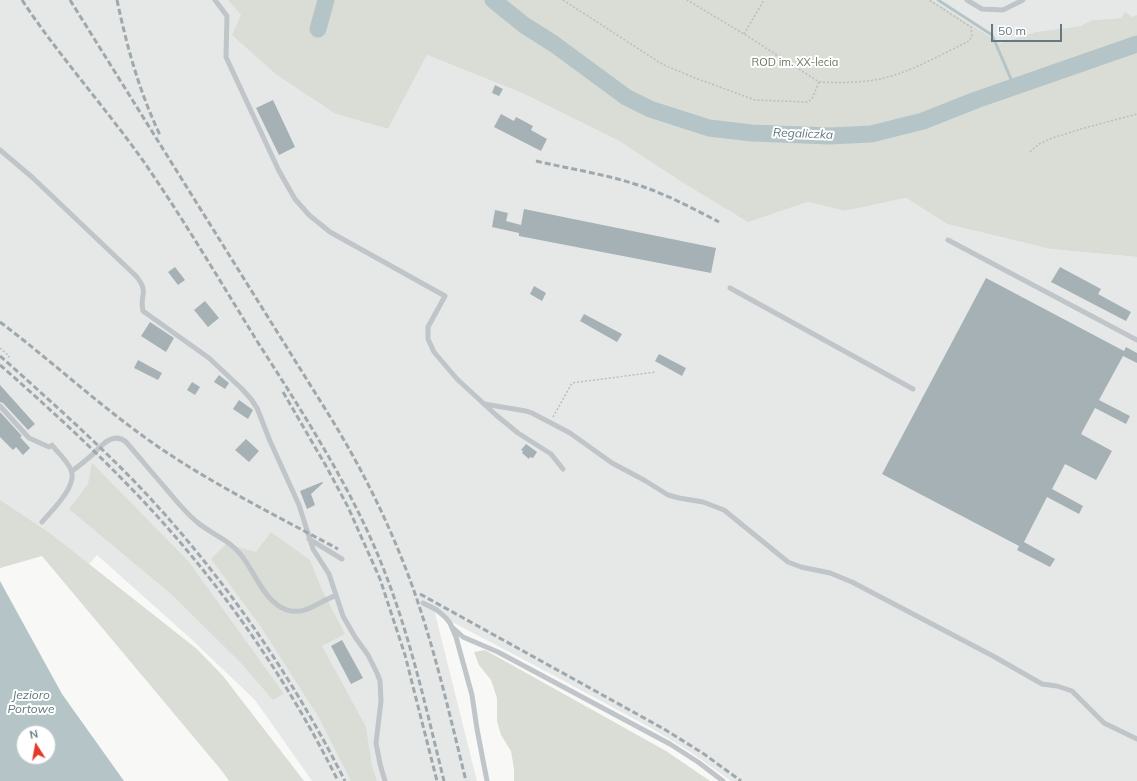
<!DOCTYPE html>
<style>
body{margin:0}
#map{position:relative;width:1137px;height:781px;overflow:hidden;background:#f8f8f6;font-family:Mulish,sans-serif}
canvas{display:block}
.north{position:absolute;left:16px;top:725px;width:40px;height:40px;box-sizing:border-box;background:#fff;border:1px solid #c1c9cd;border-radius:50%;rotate:349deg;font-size:11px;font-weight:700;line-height:16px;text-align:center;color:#637881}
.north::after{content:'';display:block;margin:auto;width:14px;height:18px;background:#e63928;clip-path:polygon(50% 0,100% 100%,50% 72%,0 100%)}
.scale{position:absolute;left:991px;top:24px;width:71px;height:18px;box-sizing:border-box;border:2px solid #637881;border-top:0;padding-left:5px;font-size:12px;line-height:14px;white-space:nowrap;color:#637881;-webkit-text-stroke:3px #fff;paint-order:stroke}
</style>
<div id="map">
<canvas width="1137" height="781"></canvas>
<div class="north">N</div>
<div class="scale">50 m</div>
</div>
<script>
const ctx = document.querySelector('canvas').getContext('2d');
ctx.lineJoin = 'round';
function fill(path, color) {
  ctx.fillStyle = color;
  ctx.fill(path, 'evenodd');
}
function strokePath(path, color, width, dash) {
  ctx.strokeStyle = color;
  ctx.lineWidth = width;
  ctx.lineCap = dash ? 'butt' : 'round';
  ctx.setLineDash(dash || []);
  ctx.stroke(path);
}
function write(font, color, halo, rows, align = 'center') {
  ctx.font = font + ' Mulish,sans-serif';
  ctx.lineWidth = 4;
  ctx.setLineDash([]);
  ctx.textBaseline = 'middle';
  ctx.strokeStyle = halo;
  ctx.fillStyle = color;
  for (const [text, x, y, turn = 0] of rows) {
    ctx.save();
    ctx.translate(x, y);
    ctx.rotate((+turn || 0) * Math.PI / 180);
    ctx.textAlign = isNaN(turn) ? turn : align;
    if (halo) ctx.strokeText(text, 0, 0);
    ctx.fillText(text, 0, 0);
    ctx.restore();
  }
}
const built = new Path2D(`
 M0,0H228L336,114L388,129L427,55L522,93L619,141L677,179L772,214L808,202L845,211L906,198L947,224L1050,249L1137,257V781H731L689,751L651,728L551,674L435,613L477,781H312L255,700L190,638L97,555L89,564L0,501Z
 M933,0H1137V15L1133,17L1092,20L1080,26L1035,32L1000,43Z`);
const green = new Path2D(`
 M228,0H933L1000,43L1035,32L1080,26L1092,20L1121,18L1125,12L1132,17L1137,15V257L1050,249L947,224L906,198L845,211L808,202L748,222L677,179L619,141L522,93L427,55L388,129L336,114L277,75L232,35L241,15Z
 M92,463L189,562L284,694L273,700L240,662L170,593L69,509L88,484Z
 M0,500L51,534L197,649L223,676L304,781H229L222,771L42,556L0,568Z
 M271,532L310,560L321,588L345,634L322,646L366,727L372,767L377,781H351L318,716L261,627L211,559L226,544L256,552Z
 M485,650L666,751L710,781H514V769L511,751L501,735L497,721V698L491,680L479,665L474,652Z`);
const water = new Path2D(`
 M0,581L62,694L124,781H0ZM24,733H48V757H24Z`);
const stream = new Path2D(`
 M938,0L992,35L1014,86`);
const river = new Path2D(`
 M493,0L524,25L554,44L626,97L650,109L709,128L752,133L830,136L871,134L923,121L976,100L1137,44
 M318,29L326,0`);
const building = new Path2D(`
 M495,85L503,89L499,96L492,93Z
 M273,100L295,147L279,155L256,108Z
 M501,114L514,121L516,117L533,126L531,130L547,139L541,151L494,127Z
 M524,209L716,248L711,273L519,236V233L492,227L495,210L508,213L506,221L521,225Z
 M175,267L185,280L178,285L168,272Z
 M1060,267L1101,289L1098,294L1131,312L1126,321L1051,282Z
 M986,278L1124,351L1126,347L1137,353V363L1123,356L1099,400L1130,416L1126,424L1095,408L1081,434L1112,451L1096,480L1065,464L1052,489L1083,506L1079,514L1047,497L1024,542L1055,559L1050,567L1017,550L1019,546L882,474Z
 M534,286L546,293L542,301L530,294Z
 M205,301L219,318L208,327L194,310Z
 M584,314L622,334L617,342L580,321Z
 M150,322L174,338L166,352L141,336Z
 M659,354L686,368L682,376L655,361Z
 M138,360L162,373L158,380L134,368Z
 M219,375L229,383L225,389L214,382Z
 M192,382L200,387L195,395L187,390Z
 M0,385L35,424L28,430L3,403L0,402Z
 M239,400L253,410L248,419L233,409Z
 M0,412L22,436L20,437L30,448L23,455L16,447L13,450L0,437Z
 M246,439L259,451L249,462L235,450Z
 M526,444L537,452L533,458L530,457L529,459L522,453L523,451L521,450Z
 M322,482L323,483L311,494L315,505L307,509L300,491Z
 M342,640L363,678L351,684L331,646Z`);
const path = new Path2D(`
 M563,0L662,64L695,78L755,100L808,102L812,99L819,82L744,34L687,0
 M744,34L764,0
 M819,82C840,83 863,83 884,78C913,71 942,54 969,41L972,36L971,27L929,0
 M1030,152L1039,144L1052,138L1088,127L1137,114
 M0,348L9,356L8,358
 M553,417L572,383L656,372`);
const lane = new Path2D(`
 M215,0L227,16L226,57L279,171L295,199L309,215L330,232L445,296L428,327V339L434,352L457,379L496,415L518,433L551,454L563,469
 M967,0L982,9L1003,10L1023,0
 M0,150L33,178L136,276C150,293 139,295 143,311L209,358L242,389L251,399L257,408L270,441L299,505L313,549L329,574L343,616L355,637L368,655L377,673L380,681L381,701L376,743L380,764L385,781
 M948,240L1137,340
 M730,288L913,389
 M484,404L526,411L532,413L570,433L612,463L644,480L668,495L679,498L703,502L724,510L788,562L801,567L830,573L852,582L993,656L1042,684L1057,686L1072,691L1104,723L1137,739
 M0,406L29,438L49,447L52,445C58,453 67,460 71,470C78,486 52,510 42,522
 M72,471C79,466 85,461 92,455C101,446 113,431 126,442C140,458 154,475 168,491C177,502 186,513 197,522C211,534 230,540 241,555C255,572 264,602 287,610C305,616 319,601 335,596
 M309,539L342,559
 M423,603L437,610L446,618L450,623L456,637L472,695L477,729L487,781
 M453,628L463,637L498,652L670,744L698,762L723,781`);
const rail = new Path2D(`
 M22,0C59,56 105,107 144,162C184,220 220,281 257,341C303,413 350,485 382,565C410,635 426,708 444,781
 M70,0L329,415C363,470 391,527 413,588C435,650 450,716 466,781
 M117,0C127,47 139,91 160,135
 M536,161C570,169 605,174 638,185C666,194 692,208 719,222
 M0,322C53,362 102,408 157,446C214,485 277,516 338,549
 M0,356C46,397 92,438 135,482C220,571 290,672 345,781
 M0,365C42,402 83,439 122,479C209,567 283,670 338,781
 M283,392L326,466L348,507L380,579L405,655L437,781
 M420,594L664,729L704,754L741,781`);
const parkNames = [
 ["ROD im. XX-lecia",795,63]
];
const waterNames = [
 ["Regaliczka",803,134,2],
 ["Jezioro",31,695],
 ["Portowe",31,709]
];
fill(built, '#e6e8e7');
fill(green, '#d9ddd5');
fill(water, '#b5c5c7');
strokePath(stream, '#b5c5c7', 3);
strokePath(river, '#b5c5c7', 17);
fill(building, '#a6b1b5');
strokePath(path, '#b9bec0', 1.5, [2, 2]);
strokePath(lane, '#bfc5c8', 5);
strokePath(rail, '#9ea8ad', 3, [6, 3]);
write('11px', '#697962', '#fff', parkNames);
write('italic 12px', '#5e787c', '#fff', waterNames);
</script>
